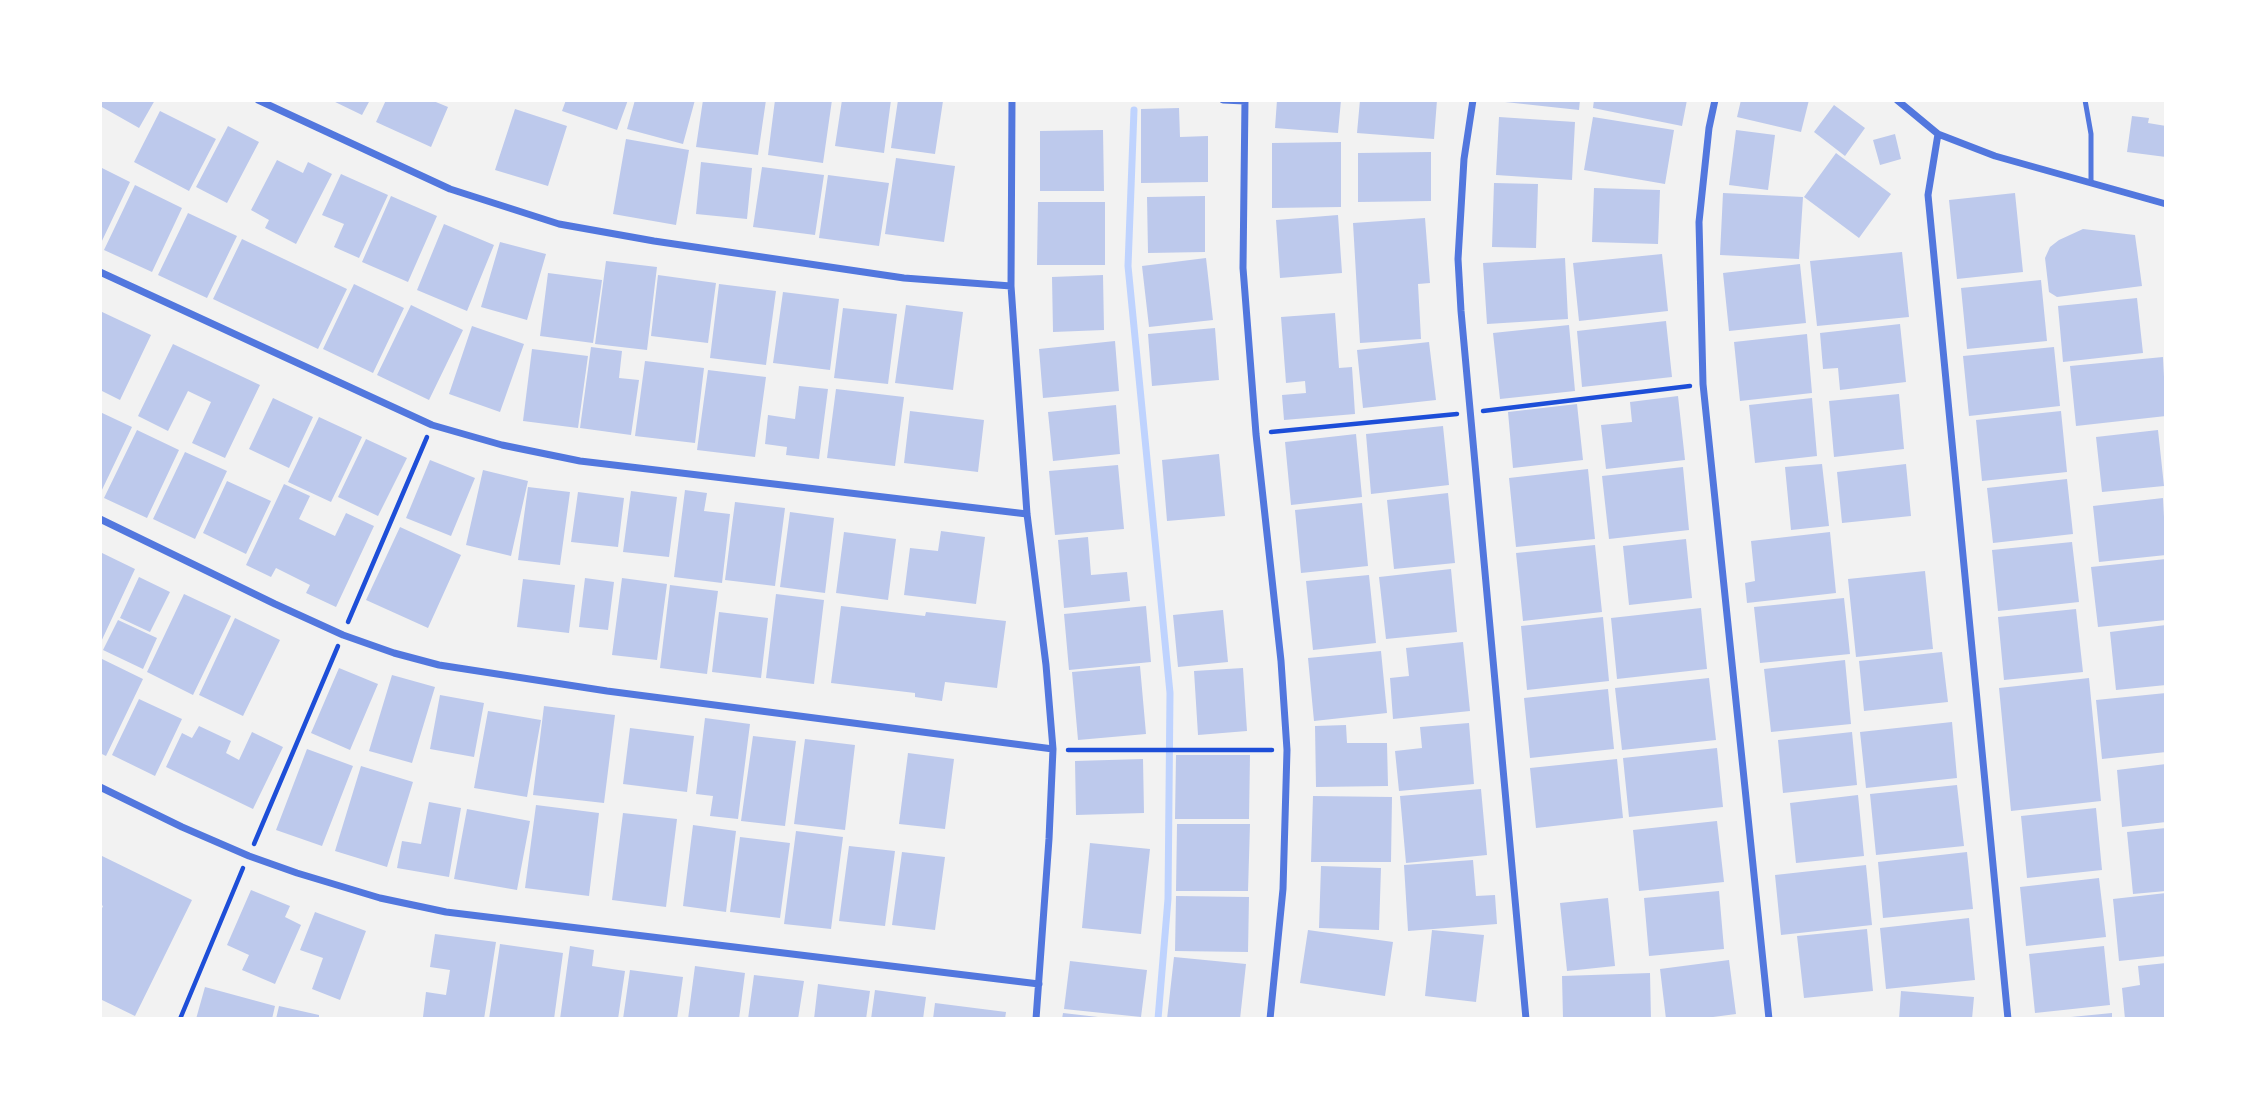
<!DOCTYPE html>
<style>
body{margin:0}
#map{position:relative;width:2266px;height:1119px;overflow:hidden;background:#f2f2f2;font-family:Montserrat,sans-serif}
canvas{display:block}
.frame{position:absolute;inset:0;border:102px solid #fff;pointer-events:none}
</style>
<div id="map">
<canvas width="2266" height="1119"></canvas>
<div class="frame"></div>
</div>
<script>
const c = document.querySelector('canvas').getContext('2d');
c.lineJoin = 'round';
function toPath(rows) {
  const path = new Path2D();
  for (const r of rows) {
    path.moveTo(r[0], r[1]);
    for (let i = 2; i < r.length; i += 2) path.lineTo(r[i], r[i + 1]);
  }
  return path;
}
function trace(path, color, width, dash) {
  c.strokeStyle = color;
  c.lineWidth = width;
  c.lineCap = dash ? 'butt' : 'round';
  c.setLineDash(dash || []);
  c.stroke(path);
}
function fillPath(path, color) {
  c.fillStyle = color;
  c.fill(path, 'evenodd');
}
const stream = toPath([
 [1134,110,1128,266,1170,693,1168,899,1158,1019]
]);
const building = toPath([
 [100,100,155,100,139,128,102,107,100,109],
 [331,100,370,100,362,115],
 [386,100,431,100,448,107,431,147,376,122],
 [566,100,628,100,617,130,562,111],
 [635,100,695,100,683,144,627,129],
 [703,100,766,100,758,155,696,147],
 [775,100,832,100,823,163,768,155],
 [842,100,891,100,884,153,835,146],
 [898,100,943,101,935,154,891,148],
 [1277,100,1341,100,1338,133,1275,128],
 [1360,100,1437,100,1434,139,1357,133],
 [1505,100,1580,100,1579,110,1505,102],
 [1594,100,1687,100,1682,126,1593,108],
 [1741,100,1809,100,1801,132,1737,117],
 [1834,105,1865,128,1845,156,1814,132],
 [1179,108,1180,137,1208,136,1208,182,1141,183,1141,109],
 [515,109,567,126,548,186,495,170],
 [160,111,216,139,189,191,134,162],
 [2132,116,2149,118,2148,123,2166,126,2166,157,2127,152],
 [1499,117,1575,122,1572,180,1496,175],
 [1593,117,1674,130,1665,184,1584,170],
 [228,126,259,142,227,203,196,187],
 [1103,130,1104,191,1040,191,1040,131],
 [1736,130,1775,135,1768,190,1729,185],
 [1895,134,1901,159,1880,165,1873,140],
 [626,139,689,150,676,225,613,214],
 [1341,142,1341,207,1272,208,1272,143],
 [1431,152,1431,201,1358,202,1358,153],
 [1836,153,1891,194,1859,238,1804,197],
 [896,158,955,166,944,242,885,234],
 [277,160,303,173,308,162,332,174,296,244,265,228,269,220,251,210],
 [701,162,752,168,747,219,696,214],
 [100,167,130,182,100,245],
 [762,167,824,175,815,235,753,227],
 [341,174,388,195,359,258,334,247,344,224,322,215],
 [828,175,889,183,879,246,819,238],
 [1494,183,1538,184,1536,248,1492,247],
 [135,185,182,208,152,272,104,250],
 [1594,188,1660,190,1658,244,1592,242],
 [1723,193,1803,197,1799,259,1720,255],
 [2015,193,2023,272,1957,279,1949,200],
 [391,196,437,216,408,282,362,262],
 [1205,196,1205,252,1148,253,1147,197],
 [1038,202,1105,202,1105,265,1037,265],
 [188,213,237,236,207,298,158,275],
 [1338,215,1342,273,1280,278,1276,220],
 [1425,218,1430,283,1418,284,1421,339,1360,343,1353,223],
 [444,224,494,245,467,311,417,290],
 [2083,229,2135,235,2142,286,2057,297,2049,292,2045,258,2050,247,2059,240],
 [242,239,347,289,318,349,213,299],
 [500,242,546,254,527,320,481,307],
 [1902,252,1909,317,1817,326,1810,261],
 [1662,254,1668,311,1579,321,1573,263],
 [1206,258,1213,320,1149,327,1142,266],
 [1565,258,1568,319,1487,324,1483,263],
 [606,261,657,267,647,350,595,344],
 [1800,264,1806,323,1729,331,1723,273],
 [548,273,602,280,593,343,540,336],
 [658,275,716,283,708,343,651,336],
 [1103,275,1104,330,1053,332,1052,277],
 [2041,280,2047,341,1967,349,1961,288],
 [354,284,404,308,373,373,323,349],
 [719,284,776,291,766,365,710,358],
 [783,292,839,299,830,370,773,363],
 [2137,298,2143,353,2063,362,2058,306],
 [411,305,463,330,429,400,377,375],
 [906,305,963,312,953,390,895,383],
 [843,308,897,314,888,384,834,378],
 [100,311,151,335,120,400,100,390],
 [1335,313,1339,368,1352,367,1355,414,1284,420,1282,395,1306,393,1305,381,1286,383,1281,317],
 [1666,321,1672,377,1582,387,1577,331],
 [1900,324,1906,382,1840,390,1838,368,1823,369,1820,333],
 [1569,325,1575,391,1500,399,1493,333],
 [472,326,524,344,500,412,449,394],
 [1215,328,1219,380,1152,386,1148,334],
 [1807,334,1812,393,1740,401,1734,342],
 [1115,341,1119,391,1043,398,1039,349],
 [1429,342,1436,400,1363,408,1357,350],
 [173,344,260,385,225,458,192,443,211,402,188,391,168,431,138,416],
 [591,347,622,351,619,378,639,380,631,435,580,428],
 [2054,347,2060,406,1969,416,1963,356],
 [532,349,588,356,578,428,523,421],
 [2163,357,2166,416,2076,426,2070,366],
 [645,361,704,368,695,443,635,436],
 [708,370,766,377,755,457,697,450],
 [799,386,828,389,819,459,786,455,787,447,765,444,768,415,795,419],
 [836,389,904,397,895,466,827,458],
 [1899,394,1904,449,1834,457,1829,401],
 [1678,396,1685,460,1606,469,1601,425,1632,422,1630,402],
 [273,398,313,417,289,468,249,449],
 [1812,398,1817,456,1755,463,1749,405],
 [1577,404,1583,460,1513,468,1508,412],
 [1116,405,1120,454,1053,461,1048,412],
 [910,411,984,420,978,472,904,463],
 [2061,411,2067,472,1982,481,1976,420],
 [100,412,132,427,100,494],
 [319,417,362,437,331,502,288,482],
 [1443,426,1449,485,1371,494,1366,434],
 [137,430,179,450,147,518,104,498],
 [2158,430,2164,486,2102,492,2096,437],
 [1356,434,1362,497,1291,505,1285,442],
 [366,439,407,458,378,516,338,497],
 [185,452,227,471,195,539,153,519],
 [1219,454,1225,516,1167,521,1162,460],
 [430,460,475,478,451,536,406,518],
 [1822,464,1829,526,1791,530,1785,467],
 [1906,464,1911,516,1842,523,1837,472],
 [1118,465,1124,529,1055,535,1049,471],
 [1683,467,1689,530,1609,539,1602,476],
 [1588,469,1595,539,1516,547,1509,478],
 [483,470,528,481,511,556,466,545],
 [2067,479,2073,534,1993,543,1987,488],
 [227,481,271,501,246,554,203,533],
 [284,484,310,496,299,519,335,536,346,513,374,526,336,607,306,593,310,585,276,568,271,577,246,565],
 [528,487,570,492,560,565,518,560],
 [685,490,707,493,704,511,730,514,722,583,674,577],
 [631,491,677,497,669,557,623,552],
 [578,492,624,498,618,547,571,542],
 [1448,493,1455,563,1394,569,1387,500],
 [2163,498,2166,555,2099,562,2093,506],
 [735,502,785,508,775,586,725,580],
 [1362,503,1368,566,1301,573,1295,510],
 [790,512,834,518,825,593,780,587],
 [400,527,461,555,428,628,366,600],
 [941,531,985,537,976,604,904,595,910,548,938,551],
 [844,532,896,539,888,600,836,593],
 [1830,532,1836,593,1747,603,1745,583,1755,581,1751,541],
 [1088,537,1091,575,1127,572,1130,601,1064,608,1058,540],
 [1686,539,1692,598,1629,605,1623,546],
 [2072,542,2079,602,1998,611,1992,550],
 [1595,545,1602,612,1523,621,1516,553],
 [100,552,135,569,100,644],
 [2166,559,2166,620,2098,627,2091,567],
 [1451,569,1457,632,1386,639,1379,577],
 [1925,571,1933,649,1856,657,1848,579],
 [1369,575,1376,643,1313,650,1306,581],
 [139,577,170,592,150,632,120,618],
 [585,578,614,582,608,630,579,627],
 [622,578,667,584,657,660,612,655],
 [523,579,575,585,569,633,517,627],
 [670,585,718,591,707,674,660,668],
 [184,594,231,616,193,695,147,672],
 [776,594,824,600,814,684,766,678],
 [1844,598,1850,654,1760,663,1754,607],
 [841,606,925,616,926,612,1006,621,997,688,945,682,942,701,915,697,915,693,831,683],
 [1146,606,1151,662,1069,670,1064,614],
 [1701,608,1707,669,1617,679,1611,618],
 [2076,609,2083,672,2004,680,1998,617],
 [1223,610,1228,662,1178,667,1173,615],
 [719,612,768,618,761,678,712,672],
 [1603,617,1609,681,1527,690,1521,626],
 [235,618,280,640,243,716,199,695],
 [118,620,157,638,143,669,103,650],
 [2166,625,2166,685,2116,690,2110,632],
 [1463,642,1470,711,1393,719,1390,678,1409,676,1406,648],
 [1381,651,1387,713,1314,721,1308,658],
 [1942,652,1948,702,1864,711,1859,661],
 [100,658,143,679,106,756,100,753],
 [1845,660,1851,724,1771,732,1764,669],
 [1140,666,1146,734,1078,740,1072,672],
 [339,668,378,684,350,750,311,733],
 [1243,668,1247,731,1198,735,1194,671],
 [392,675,435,687,412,763,369,751],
 [1709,678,1716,740,1622,750,1615,688],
 [2089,678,2101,801,2011,811,1999,688],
 [1608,689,1614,749,1530,758,1524,698],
 [2166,693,2166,752,2102,759,2096,700],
 [440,695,484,703,474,757,430,749],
 [139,699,182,719,155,776,112,755],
 [544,706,615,715,604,803,533,795],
 [488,711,541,720,527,797,474,788],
 [705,718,750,724,738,819,710,816,713,796,696,794],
 [1952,722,1957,778,1866,788,1860,732],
 [1469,723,1474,784,1399,791,1395,751,1422,748,1420,727],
 [1346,725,1347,743,1387,743,1388,786,1316,787,1315,726],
 [199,726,231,741,226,753,239,760,252,732,283,747,253,809,166,767,182,733,192,738],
 [630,728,694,736,687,792,623,784],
 [1852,732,1857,785,1783,793,1778,740],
 [753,736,796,741,785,826,741,821],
 [805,739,855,745,845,830,794,824],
 [1717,748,1723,807,1629,817,1623,758],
 [307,749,353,766,322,846,276,830],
 [908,753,954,759,945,829,899,824],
 [1176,755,1250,755,1249,819,1175,819],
 [1143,759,1144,813,1076,815,1075,761],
 [1617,759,1623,818,1536,828,1530,768],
 [2166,764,2166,822,2122,827,2117,770],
 [361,766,413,782,387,867,335,851],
 [1957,785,1964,846,1876,855,1870,794],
 [1481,789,1487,855,1406,863,1400,796],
 [1858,795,1864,856,1796,863,1790,803],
 [1313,796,1392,797,1391,862,1311,862],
 [429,802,461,808,449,877,397,868,402,841,421,844],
 [536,805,599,813,589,896,525,888],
 [2096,808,2102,870,2027,878,2021,816],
 [467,809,530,821,517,890,454,879],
 [623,813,677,819,666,907,612,900],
 [1717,821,1724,882,1639,891,1633,830],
 [1177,824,1250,824,1248,891,1176,891],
 [693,825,736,831,726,912,683,906],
 [2166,828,2166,891,2133,894,2127,832],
 [796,831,843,837,831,929,784,924],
 [740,837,790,843,780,918,730,912],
 [1090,843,1150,849,1141,934,1082,928],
 [849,846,895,851,885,926,839,921],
 [902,852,945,857,935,930,892,925],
 [1967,852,1973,909,1883,918,1878,862],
 [100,855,192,900,135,1016,100,999,100,913,103,906,100,904],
 [1473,860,1476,896,1495,895,1497,924,1408,931,1404,865],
 [1866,865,1872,925,1781,935,1775,875],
 [1321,866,1381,868,1379,930,1319,928],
 [2099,878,2106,937,2026,946,2020,887],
 [251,890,290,906,285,917,301,925,275,984,242,970,249,955,227,945],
 [1719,891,1724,949,1649,956,1644,898],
 [2166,893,2166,956,2119,961,2113,899],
 [1176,896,1249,897,1248,952,1175,951],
 [1608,898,1615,966,1567,971,1560,903],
 [315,912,366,931,340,1000,312,989,323,958,300,950],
 [1969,918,1975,980,1886,989,1880,928],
 [1867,929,1873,991,1804,998,1797,936],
 [1308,930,1393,942,1385,996,1300,983],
 [1432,930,1484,935,1476,1002,1425,996],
 [435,934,496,942,484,1019,439,1019,423,1017,426,992,446,995,450,970,430,967],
 [500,944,563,953,554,1019,489,1019],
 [570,946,594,950,592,966,625,971,618,1019,560,1019],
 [2104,946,2110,1005,2035,1013,2029,954],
 [1174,957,1246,964,1240,1019,1167,1019],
 [1729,960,1736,1014,1698,1019,1666,1019,1660,969],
 [1070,961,1147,970,1141,1017,1064,1009],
 [2166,963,2166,1019,2125,1019,2122,988,2140,985,2138,966],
 [695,966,745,973,739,1019,688,1019],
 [630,970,683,977,677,1019,623,1019],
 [1650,973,1651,1019,1563,1019,1562,976],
 [754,975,804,981,798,1019,748,1019],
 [818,984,870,991,866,1019,814,1019],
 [205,987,275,1006,272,1019,196,1019],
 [875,990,926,997,923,1019,871,1019],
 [1901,991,1974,997,1972,1019,1899,1019],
 [935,1003,1006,1012,1005,1019,933,1019],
 [279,1006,319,1015,319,1019,276,1019],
 [1063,1013,1098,1017,1098,1019,1062,1019],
 [2112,1013,2112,1019,2071,1019,2071,1017]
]);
const path = toPath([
 [1483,411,1690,386],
 [1271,432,1457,414],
 [348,622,427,437],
 [1068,750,1272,750],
 [254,844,338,646],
 [180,1019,243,868]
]);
const service = toPath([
 [2085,100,2091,134,2091,183]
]);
const minor = toPath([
 [258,100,450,189,559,224,654,241,904,278,1011,286],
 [1012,100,1011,286,1027,514,1046,665,1053,749,1049,839,1036,1019],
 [1223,100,1245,101],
 [1245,100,1243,268,1256,434,1281,661,1287,750,1283,889,1270,1019],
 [1473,100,1464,159,1458,259,1461,311,1526,1019],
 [1715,100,1709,128,1699,222,1703,384,1769,1019],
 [1897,100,1938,134,1995,156,2166,204],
 [1938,134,1928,195,2008,1019],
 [100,272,432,425,502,445,580,461,1027,514],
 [100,519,275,604,343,635,394,653,439,665,607,691,1053,749],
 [100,787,182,827,249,856,297,873,380,898,446,912,1039,984]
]);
trace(stream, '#bfd3fe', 7);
fillPath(building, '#bdc9ec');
trace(path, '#1d4ed8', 4.5);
trace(service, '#5277de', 5);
trace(minor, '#5277de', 7);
</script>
